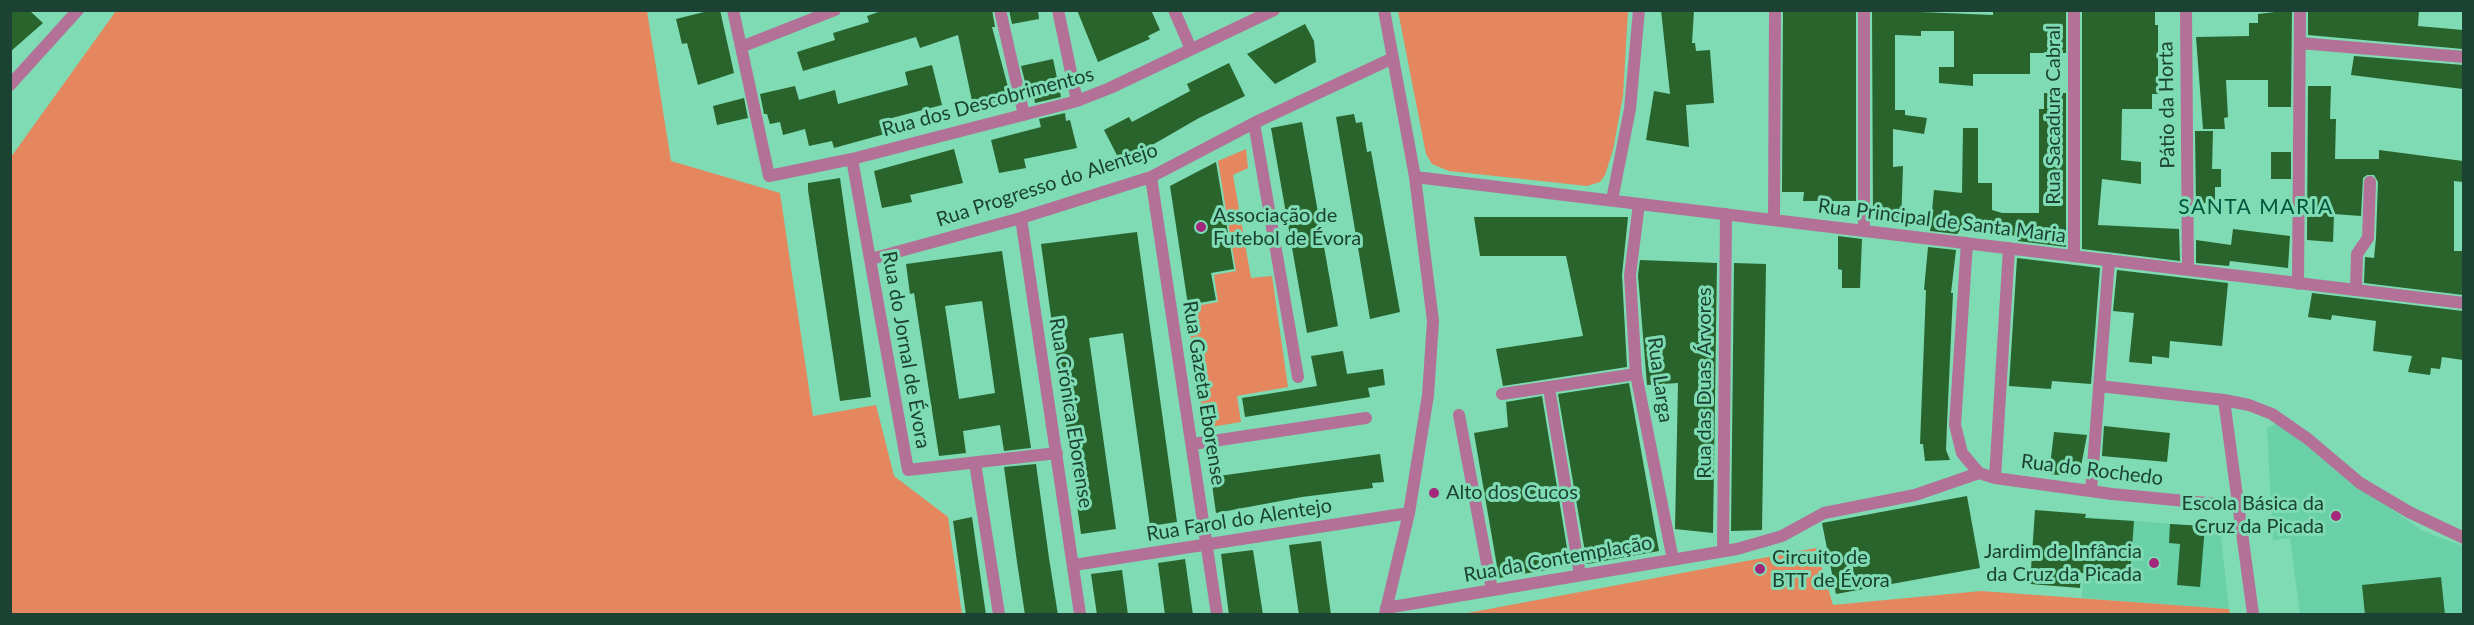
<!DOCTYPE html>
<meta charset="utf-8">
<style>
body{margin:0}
#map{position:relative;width:2474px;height:625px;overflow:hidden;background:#7edbb4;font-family:Lato,sans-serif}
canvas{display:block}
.frame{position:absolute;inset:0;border:12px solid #1b4233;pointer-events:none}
</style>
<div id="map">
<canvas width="2474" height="625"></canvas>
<div class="frame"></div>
</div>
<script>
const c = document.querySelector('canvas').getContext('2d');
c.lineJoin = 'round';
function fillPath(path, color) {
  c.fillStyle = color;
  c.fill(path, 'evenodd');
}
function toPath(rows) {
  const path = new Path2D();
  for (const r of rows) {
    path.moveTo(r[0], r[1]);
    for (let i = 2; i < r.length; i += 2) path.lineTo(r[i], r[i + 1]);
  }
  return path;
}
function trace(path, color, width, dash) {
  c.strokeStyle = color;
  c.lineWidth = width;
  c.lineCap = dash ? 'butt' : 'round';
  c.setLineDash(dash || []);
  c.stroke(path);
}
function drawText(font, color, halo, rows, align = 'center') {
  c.font = font + ' Lato,sans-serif';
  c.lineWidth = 6;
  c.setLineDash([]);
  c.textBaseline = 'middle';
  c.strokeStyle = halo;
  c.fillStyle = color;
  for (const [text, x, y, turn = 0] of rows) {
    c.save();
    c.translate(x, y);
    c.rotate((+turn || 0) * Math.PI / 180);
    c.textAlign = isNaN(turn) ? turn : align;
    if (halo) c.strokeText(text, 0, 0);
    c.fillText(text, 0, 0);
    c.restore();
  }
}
const built = toPath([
 [2277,423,2378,500,2423,531,2463,546,2463,614,2300,614,2290,538,2273,540,2267,428],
 [2086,517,2220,528,2229,609,2082,598]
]);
const green = toPath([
 [116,11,647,11,671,161,780,193,813,416,876,405,894,476,948,517,962,614,11,614,11,157],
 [1398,11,1628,11,1623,96,1613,150,1605,175,1600,182,1587,186,1449,171,1432,164,1426,154],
 [1246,149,1248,168,1233,175,1251,278,1272,276,1288,387,1237,396,1241,422,1205,428,1186,308,1218,302,1214,275,1236,271,1218,161],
 [1816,548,1833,605,1981,591,2229,609,2230,614,1462,614]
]);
const building = toPath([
 [10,10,29,10,43,23,10,52],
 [712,10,720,10,734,73,698,85,687,43,682,44,676,19],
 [884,10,992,10,995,27,992,27,1012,102,974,110,958,35,920,48,916,37,803,71,797,52,835,40,833,33,869,22,867,16],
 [1009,10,1038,10,1039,19,1012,24],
 [1077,10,1151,10,1160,30,1148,36,1150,39,1098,62],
 [1661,10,1694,10,1692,43,1695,43,1696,51,1710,50,1714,103,1686,105,1689,147,1646,140,1654,91,1670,94],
 [1783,10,1856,10,1856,201,1803,201,1804,192,1782,192],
 [1872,10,1993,15,1993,11,2066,10,2066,53,2030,53,2030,74,1973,74,1973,86,1939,83,1939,67,1954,67,1954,31,1921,31,1921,36,1895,35,1895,110,1905,110,1905,115,1927,118,1924,134,1893,129,1893,167,1903,166,1901,223,1873,220],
 [2082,10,2155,10,2155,25,2158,25,2158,94,2152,94,2152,109,2122,109,2121,160,2141,162,2141,184,2102,179,2098,225,2179,229,2180,261,2082,249],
 [2292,10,2291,107,2268,107,2268,80,2226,80,2228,117,2224,118,2225,129,2203,129,2196,37,2249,36,2249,23,2258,23,2258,14],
 [2308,10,2419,10,2418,26,2463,30,2463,49,2308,35],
 [1305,24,1314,41,1316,62,1275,84,1247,54],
 [2354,56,2463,65,2463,89,2351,75],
 [1053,59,1061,97,1035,103,1034,97,1029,98,1021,66],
 [1229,63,1245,96,1199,118,1121,163,1104,130,1129,117,1132,122,1190,91,1187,84],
 [932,65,942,105,888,119,892,132,834,148,832,141,809,146,805,129,783,135,780,122,770,124,767,114,764,114,760,94,795,86,799,100,835,90,838,104,908,85,905,72],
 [2308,86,2331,86,2330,119,2336,119,2335,159,2379,159,2379,150,2463,161,2463,182,2454,181,2454,251,2463,251,2463,295,2364,283,2365,257,2374,258,2376,238,2378,182,2374,175,2367,175,2363,178,2361,216,2334,214,2333,242,2307,240],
 [2044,93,2066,93,2066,247,2018,241,2019,236,1960,230,1957,234,1930,231,1934,190,1962,193,1963,128,1978,128,1978,183,1992,183,1992,210,2002,213,2039,213,2039,109,2044,109],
 [744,98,748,118,717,125,713,106],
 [1065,113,1066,121,1070,120,1077,148,1024,159,1026,168,999,173,991,140,1041,127,1039,119],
 [1354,114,1356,123,1362,122,1367,152,1371,151,1400,312,1370,319,1336,117],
 [1302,122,1338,326,1307,333,1271,128],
 [2195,131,2213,131,2212,169,2221,169,2221,187,2215,187,2215,203,2196,203],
 [954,149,963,183,910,195,912,202,882,208,874,171],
 [2271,152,2291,152,2291,179,2271,179],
 [1216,162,1234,269,1211,273,1216,300,1188,305,1170,186],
 [840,178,871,397,840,401,808,190,808,183],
 [1474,217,1628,217,1622,275,1627,367,1503,386,1496,349,1583,336,1566,256,1480,256],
 [2233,229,2290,236,2288,268,2230,261,2229,266,2196,263,2196,240,2231,245],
 [1137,232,1177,522,1150,526,1123,333,1089,338,1116,529,1081,534,1041,244],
 [1838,236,1862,239,1860,288,1842,288,1842,270,1838,269],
 [1928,247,1956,250,1951,293,1953,293,1947,424,1946,450,1950,460,1925,461,1923,444,1920,444,1926,290,1924,290],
 [1002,251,1031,448,1004,451,1000,425,963,431,966,453,939,456,914,293,910,294,906,264],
 [982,301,995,393,959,399,945,306],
 [2017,258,2100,268,2091,384,2052,381,2051,389,2009,386],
 [1640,260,1717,263,1713,533,1675,529,1678,383,1647,385,1638,275],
 [1734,263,1766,264,1762,530,1731,531],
 [2117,270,2228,283,2222,346,2170,341,2169,358,2152,356,2152,364,2129,362,2134,313,2113,311],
 [2312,293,2463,311,2463,360,2442,357,2440,369,2431,368,2430,375,2408,372,2412,356,2373,351,2376,321,2332,315,2331,320,2308,317],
 [1343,351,1347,374,1383,369,1385,385,1368,388,1370,397,1245,417,1242,398,1317,386,1311,356],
 [1629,383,1659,551,1587,564,1558,394],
 [1542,396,1570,566,1499,578,1474,433,1508,427,1506,402],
 [2104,426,2170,433,2167,462,2102,456],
 [2054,432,2087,435,2079,477,2049,474],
 [1380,454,1384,482,1372,483,1373,488,1302,497,1216,513,1211,477],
 [1036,464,1049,558,1058,615,1025,615,1017,562,1004,467],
 [1967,496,1980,568,1836,594,1822,523],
 [2035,510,2086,514,2085,518,2134,521,2130,576,2081,573,2080,588,2030,584],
 [972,517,986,615,966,615,953,521],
 [2170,524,2205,526,2200,587,2177,585,2180,544,2169,543],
 [1321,541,1331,615,1299,615,1289,545],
 [1253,550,1263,615,1229,615,1221,554],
 [1185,559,1193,615,1165,615,1158,563],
 [1122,570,1128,615,1097,615,1091,574],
 [2441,577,2445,615,2365,615,2362,585]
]);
const pedestrian = toPath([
 [2356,290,2357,254,2368,238,2370,182]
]);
const minor = toPath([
 [733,10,769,176,852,159,1077,101,1110,88,1274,10],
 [1000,10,1024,115],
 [1058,10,1077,101],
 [1174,10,1191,49],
 [2186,10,2188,270],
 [2300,43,2464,57],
 [741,47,835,10],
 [10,85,78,10],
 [1254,123,1298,377],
 [852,159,908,470,1057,453],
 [1151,177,1217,614],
 [1415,177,2464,303],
 [1612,200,1630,109,1639,10],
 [1639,204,1630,275,1636,374,1673,560],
 [1021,218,1080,614],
 [1774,220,1775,10],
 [1864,231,1864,10],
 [1967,243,1955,425,1962,453,1979,473],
 [2074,256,2074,10],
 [871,259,1021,218,1151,177,1254,123,1393,58],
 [2298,284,2300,10],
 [2099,386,2224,400,2249,405,2272,414,2308,439,2360,483,2409,512,2464,538],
 [1549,388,1580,575],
 [1502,394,1636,374],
 [2224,400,2253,614],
 [1459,415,1492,590],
 [1193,444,1366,418],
 [975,463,999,614],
 [1979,473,1995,478,2112,494,2238,506],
 [1995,478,2009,248],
 [2091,491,2109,260],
 [1723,551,1726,214],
 [1074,565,1409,513],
 [1386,608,1737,549,1782,536,1824,513,1915,495,1979,473]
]);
const tertiary = toPath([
 [1384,10,1415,177,1433,321,1428,395,1409,513,1385,614]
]);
const markers = [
 [1201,227,6,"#a3277a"],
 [1434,493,6,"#a3277a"],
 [2336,516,6,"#a3277a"],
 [2154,563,6,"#a3277a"],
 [1760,569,6,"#a3277a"]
];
const streetNames = [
 ["Rua dos Descobrimentos",988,102,-15],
 ["Pátio da Horta",2167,105,-91],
 ["Rua Sacadura Cabral",2054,115,-90],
 ["Rua Progresso do Alentejo",1047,185,-18],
 ["Rua Principal de Santa Maria",1942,221,7],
 ["Rua do Jornal de Évora",906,350,80],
 ["Rua Larga",1660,380,82],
 ["Rua das Duas Árvores",1705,383,-90],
 ["Rua Gazeta Eborense",1204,393,81],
 ["Rua Crónica Eborense",1071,413,81],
 ["Rua do Rochedo",2092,470,7],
 ["Rua Farol do Alentejo",1239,520,-9],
 ["Rua da Contemplação",1558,559,-10]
];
const poiNames = [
 ["Associação de",1213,216],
 ["Futebol de Évora",1213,239],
 ["Alto dos Cucos",1446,493],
 ["Escola Básica da",2324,504,"right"],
 ["Cruz da Picada",2324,527,"right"],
 ["Jardim de Infância",2142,552,"right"],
 ["da Cruz da Picada",2142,575,"right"],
 ["Circuito de",1772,558],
 ["BTT de Évora",1772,581]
];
const neighbourhoodNames = [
 ["SANTA MARIA",2256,207]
];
fillPath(built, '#69d0a7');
fillPath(green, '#e4875e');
fillPath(building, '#29642d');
trace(pedestrian, '#b37197', 12);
trace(minor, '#b37197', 12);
trace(tertiary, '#b37197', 12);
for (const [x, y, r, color] of markers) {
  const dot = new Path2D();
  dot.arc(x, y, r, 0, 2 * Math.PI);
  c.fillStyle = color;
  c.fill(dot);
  trace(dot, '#7edbb4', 2);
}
drawText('20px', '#1b4233', '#7edbb4', streetNames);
drawText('20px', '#1b4233', '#7edbb4', poiNames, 'left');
c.letterSpacing = '1.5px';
drawText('21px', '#00553b', '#7edbb4', neighbourhoodNames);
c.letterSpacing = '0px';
</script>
